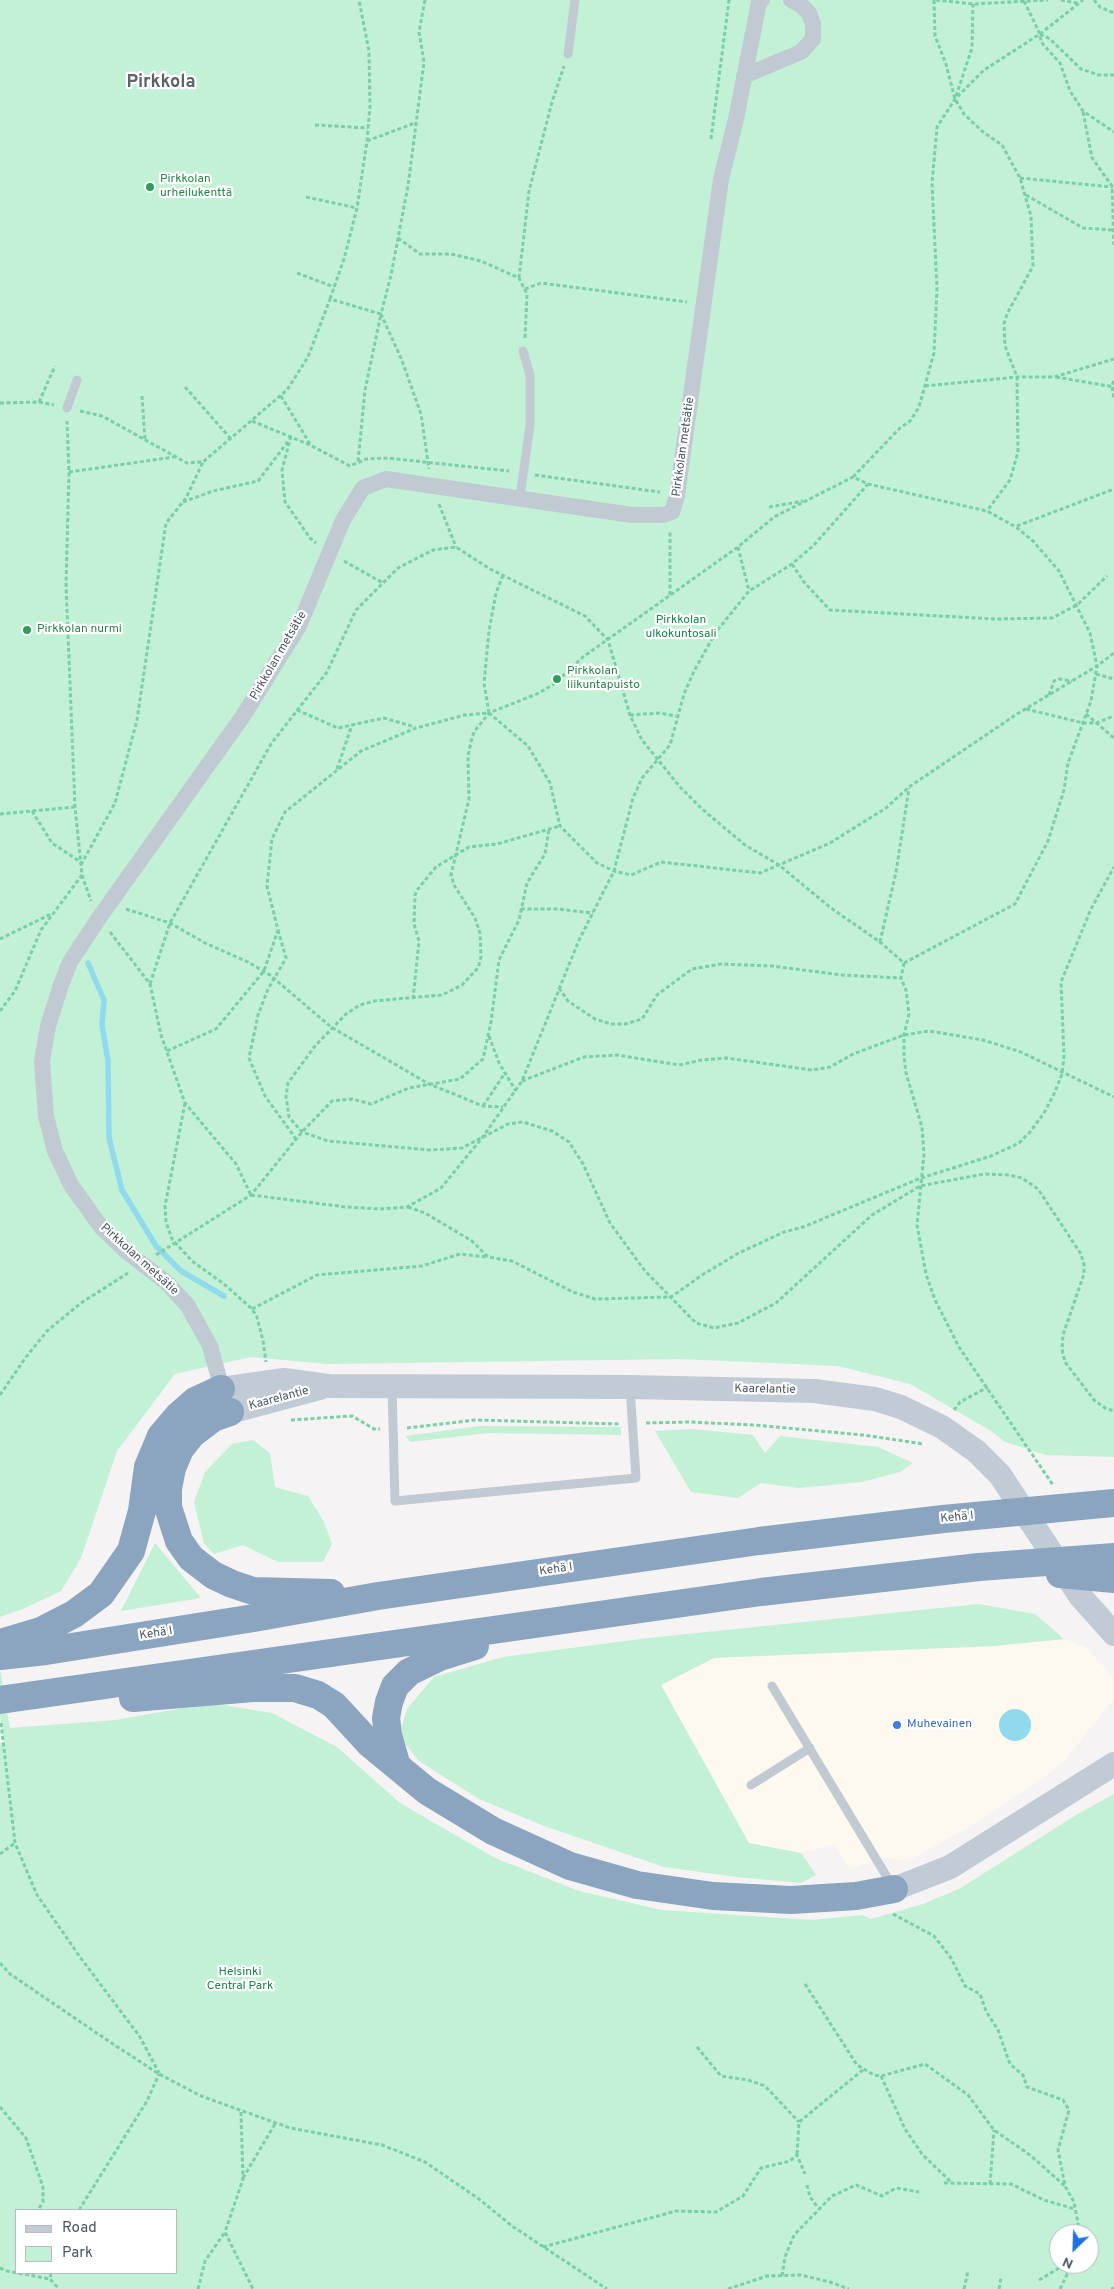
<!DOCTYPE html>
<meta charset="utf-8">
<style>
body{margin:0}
#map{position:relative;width:1114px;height:2289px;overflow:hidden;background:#f5f3f3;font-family:Overpass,sans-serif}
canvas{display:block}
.legend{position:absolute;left:15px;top:2209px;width:162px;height:65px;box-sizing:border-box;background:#fff;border:1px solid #b7bbc0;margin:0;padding:6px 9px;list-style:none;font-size:15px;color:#4a5661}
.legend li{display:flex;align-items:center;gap:10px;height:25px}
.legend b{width:25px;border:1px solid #b7bbc0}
.north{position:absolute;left:1049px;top:2224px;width:50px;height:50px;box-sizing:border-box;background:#fff;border:1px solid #b7bbc0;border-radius:50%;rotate:204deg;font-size:14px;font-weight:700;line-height:20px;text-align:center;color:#4a5661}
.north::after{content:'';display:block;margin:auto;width:18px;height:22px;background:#1a73e8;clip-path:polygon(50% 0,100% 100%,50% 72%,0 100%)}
</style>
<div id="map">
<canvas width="1114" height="2289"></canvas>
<ul class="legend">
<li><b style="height:6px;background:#c1cbd6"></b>Road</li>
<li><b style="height:14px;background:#c3f1d5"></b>Park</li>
</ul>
<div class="north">N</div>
</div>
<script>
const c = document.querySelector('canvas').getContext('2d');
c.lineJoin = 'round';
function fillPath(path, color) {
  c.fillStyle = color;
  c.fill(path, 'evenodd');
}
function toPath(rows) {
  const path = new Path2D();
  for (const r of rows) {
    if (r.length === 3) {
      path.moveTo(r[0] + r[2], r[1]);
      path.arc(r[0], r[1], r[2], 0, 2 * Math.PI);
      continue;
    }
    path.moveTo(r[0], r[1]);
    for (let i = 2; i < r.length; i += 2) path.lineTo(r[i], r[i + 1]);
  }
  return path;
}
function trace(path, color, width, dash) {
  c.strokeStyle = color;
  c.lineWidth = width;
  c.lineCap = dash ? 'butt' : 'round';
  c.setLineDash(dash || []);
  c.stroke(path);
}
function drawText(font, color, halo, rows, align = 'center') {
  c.font = font + ' Overpass,sans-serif';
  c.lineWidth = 4.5;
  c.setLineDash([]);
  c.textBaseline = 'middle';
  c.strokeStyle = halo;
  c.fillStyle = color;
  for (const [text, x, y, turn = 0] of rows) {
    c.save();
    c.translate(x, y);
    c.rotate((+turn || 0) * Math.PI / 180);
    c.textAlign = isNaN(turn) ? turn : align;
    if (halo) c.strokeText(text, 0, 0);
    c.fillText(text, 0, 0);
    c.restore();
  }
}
const commercial = toPath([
 [1064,1639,1086,1647,1113,1677,1114,1699,1063,1762,1045,1777,964,1830,908,1861,885,1858,849,1869,835,1844,801,1853,749,1843,660,1685,714,1658,994,1646]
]);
const green = toPath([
 [0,0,1114,0,1114,1457,1046,1455,1005,1442,991,1431,910,1384,838,1366,680,1359,327,1364,251,1357,175,1374,117,1451,81,1558,61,1591,25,1608,0,1617],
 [480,1426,621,1427,621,1435,488,1433,411,1442,405,1436],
 [692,1429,753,1435,765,1453,780,1436,878,1447,913,1463,900,1472,862,1482,798,1488,761,1483,738,1498,691,1492,655,1431],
 [253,1440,270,1453,275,1487,308,1496,324,1522,332,1544,323,1562,278,1562,243,1545,214,1554,204,1543,194,1502,205,1472,232,1444],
 [155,1543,201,1598,121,1611],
 [979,1604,1035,1614,1064,1639,994,1646,714,1658,661,1685,749,1843,801,1853,816,1875,801,1883,737,1877,664,1867,544,1826,479,1799,419,1761,399,1736,407,1709,434,1677,503,1657,648,1638],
 [0,1669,10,1728,116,1720,211,1703,272,1713,337,1747,400,1803,495,1858,579,1891,662,1910,811,1920,863,1915,871,1919,923,1904,959,1889,1076,1815,1114,1794,1114,2289,0,2289,0,1743,4,1742,0,1715],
 [16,2210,176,2210,176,2273,16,2273],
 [1059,2234,1089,2234,1089,2264,1059,2264]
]);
const water = toPath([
 [1015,1725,16]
]);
const stream = toPath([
 [88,963,104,1000,102,1025,108,1061,109,1138,122,1190,156,1246,181,1271,224,1296]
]);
const path = toPath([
 [425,0,419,32,424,62,408,186,391,275,381,314,401,358,421,414,429,469],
 [934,0,935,36,946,64,955,99,964,114,983,132,1002,145,1020,178,1031,216,1033,266,1007,314,1004,324,1005,346,1017,377,1018,452,1010,480,987,511],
 [936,0,973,4,1048,0],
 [1061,0,1077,3],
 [1094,0,1100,7,1114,13],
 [1024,1,1040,34,1041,42,1060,63,1070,91,1083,111,1114,132],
 [1040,34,1050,39,1081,69,1099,75,1114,75],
 [956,96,972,48,973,4],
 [1083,112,1092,158,1112,186,1114,245],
 [315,125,368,128],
 [711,139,729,0],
 [367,141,415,123],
 [1020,178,1113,187],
 [1026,195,1083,228,1113,230],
 [306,197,357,208],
 [398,238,420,254,451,254,481,261,519,278,527,294,525,338],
 [297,273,334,287],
 [519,278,529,191,552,102,564,66],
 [525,289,541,283,687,302],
 [330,299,344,259,357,208,367,141,370,107,369,51,359,0],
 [1056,377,1114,387],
 [1114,381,1112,385,1114,400],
 [925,386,1017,377,1054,377,1114,359],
 [185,387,231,439],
 [142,396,145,439],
 [281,396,310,444],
 [39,402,55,366],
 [0,403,39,402,54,405],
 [80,411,102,416,187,463,203,462,287,390,308,357,330,299,381,314,365,390,358,462],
 [252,421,310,445,350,466,366,459,387,458,509,471],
 [291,436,282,470,285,502,310,538,316,543],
 [69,472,174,457],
 [535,475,660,492],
 [853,477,900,428,910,421,919,407,934,353,937,288,932,183,937,127,955,99,984,70,1040,34,1083,0],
 [183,502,213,491,258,481,290,439],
 [439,504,456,547],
 [769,507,803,501],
 [1017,526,1114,489],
 [738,547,749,591],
 [344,561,383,583],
 [792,564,804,582,830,610,995,619,1052,618,1077,605,1107,576],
 [670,595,670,531],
 [1096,674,1114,679],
 [1049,695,1054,681,1059,679,1072,681],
 [1026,709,1083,723,1096,723,1114,716],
 [297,710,338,728,384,718,415,727],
 [489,713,484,683,489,631,496,593,503,575],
 [1086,714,1114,738],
 [630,715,659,713,676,716],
 [337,769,352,725],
 [32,811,52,843,82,863,115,803,137,720,166,523,186,498,203,462],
 [0,814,75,807],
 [82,875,91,901],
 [126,909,170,923,205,943,248,962,270,975,331,1027,429,1084,483,1106,503,1107],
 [521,909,557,909,593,913],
 [278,930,286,958,268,989,258,1015,249,1058,265,1096,296,1139],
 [110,932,150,984,161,1035,185,1103,236,1164,251,1195],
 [0,939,51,914],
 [880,942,896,872,909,788],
 [904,963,1015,904,1048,841,1064,790,1068,763,1091,701,1097,666,1090,633,1059,571,1033,541,1016,527,987,511,868,484,853,477,774,517,738,547,583,657,554,684,539,693,489,713,474,732,471,742,468,756,469,799,451,875,454,885,475,918,480,933,481,957,478,968,462,985,442,995,374,1001,360,1005,346,1014,315,1046,288,1083,286,1096,289,1117,302,1132,328,1141,430,1150,462,1148,508,1124,523,1122,552,1131,569,1142,583,1164,610,1223,645,1271,696,1323,714,1328,738,1323,776,1303,872,1215,920,1186,984,1174,1009,1175,1022,1178,1038,1189,1081,1254,1084,1264,1084,1274,1063,1335,1062,1349,1065,1362,1094,1400,1105,1408,1114,1411],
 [150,984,170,923,271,744,327,672,356,610,398,568,433,550,456,547,490,569,585,616,608,640,630,715,642,740,680,787,702,809,745,845,779,865,831,908,880,942,904,963,901,978,906,990,909,1014,904,1035,904,1056,906,1073,922,1127,924,1154,917,1225,926,1274,935,1300,959,1347,1053,1485],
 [559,988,568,1001,595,1019,611,1024,625,1024,642,1019,657,995,692,969,721,964,772,966,842,975,901,978],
 [413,999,419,941,414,924,415,895,417,890,436,867,469,847,497,844,560,826],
 [0,1011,15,991,41,930,82,875,75,807,66,585,69,472,67,421],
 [489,1036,499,1063,516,1091],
 [167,1051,216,1029,264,971,278,930,267,886,272,839,285,812,361,751,416,728,465,715,489,713,528,746,550,783,560,826,597,863,614,871,631,875,661,862,760,873,830,843,886,808,909,787,1017,714,1097,666,1114,653],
 [522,1081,584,1057,617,1055,679,1065,702,1060,726,1058,812,1070,830,1067,853,1054,904,1035,929,1031,983,1040,1021,1052,1114,1097],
 [185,1103,165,1206,166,1222,172,1239,192,1261,224,1284,252,1309,257,1317,263,1341,266,1362],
 [483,1106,505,1073],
 [251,1195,346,1207,380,1209,407,1207,441,1188,482,1138,522,1081,579,940,614,871,633,798,642,778,670,745,684,694,694,671,716,632,749,591,792,564,814,545,868,484],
 [408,1207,425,1213,472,1241,488,1257,512,1261,573,1292,595,1299,671,1297,702,1275,737,1254,784,1232,803,1227,921,1178,991,1156,1019,1143,1030,1132,1044,1113,1054,1094,1062,1074,1064,1056,1061,982,1091,909,1114,867],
 [156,1255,251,1195,302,1132,332,1101,352,1099,371,1104,409,1088,460,1079,483,1059,491,1022,499,960,519,920,527,883,545,854,549,829],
 [252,1309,317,1275,422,1266,460,1254,487,1257],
 [0,1395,26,1357,47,1331,81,1303,128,1273],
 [954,1410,960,1402,988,1387],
 [291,1420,352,1416,374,1429,380,1429],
 [646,1423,689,1422,754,1425,863,1435,924,1444],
 [407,1428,475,1420,620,1424],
 [1,1723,15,1843,37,1895,80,1957,140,2037,159,2073],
 [0,1854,15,1843],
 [893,1914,934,1936,951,1958,965,1986,980,1994,986,2011,998,2030,1010,2064,1023,2075,1027,2087,1063,2100,1069,2110,1058,2150,1065,2186,1074,2202,1080,2234],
 [0,1963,10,1974,110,2042,159,2074,201,2096,290,2128,382,2145,425,2162,479,2199,512,2226,607,2289],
 [805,1984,857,2065,874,2075,881,2076,925,2064,968,2095,994,2130,1030,2155,1065,2186],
 [697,2047,721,2076,748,2080,765,2086,799,2122],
 [881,2076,905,2129,922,2154,952,2183],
 [0,2107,26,2138,43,2187,43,2202,38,2210],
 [241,2112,243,2179,225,2232,253,2289],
 [797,2154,799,2122,864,2069],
 [243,2178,275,2124],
 [944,2183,1011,2184,1044,2200,1075,2209],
 [990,2184,994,2130],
 [807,2185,810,2197,819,2209],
 [79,2210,147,2101,159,2074],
 [543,2247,676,2211,716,2212,743,2196,761,2168,790,2161,797,2155,805,2174],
 [0,2268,7,2271,50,2279],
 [51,2273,50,2279,59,2289],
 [782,2276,785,2257,794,2235,832,2196,856,2185,882,2196,896,2188,919,2192],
 [1039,2280,1066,2264],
 [198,2289,205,2261,225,2232],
 [728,2289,767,2276,801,2275,830,2282,849,2289],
 [964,2289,968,2271],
 [999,2289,1001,2277],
 [1060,2289,1072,2264],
 [1111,2289,1114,2288]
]);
const lane = toPath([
 [568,54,575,0],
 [67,408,77,380],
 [520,497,530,425,530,375,523,351],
 [392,1387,395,1501,636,1478,630,1387],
 [772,1686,893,1887],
 [751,1785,810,1748]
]);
const street = toPath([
 [744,76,801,52,813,39,813,24,809,13,801,5,791,0],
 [224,1396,210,1346,188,1306,167,1283,127,1252,101,1227,71,1185,55,1151,46,1116,42,1061,48,1026,61,985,70,962,99,918,243,716,299,626,343,520,363,488,386,479,632,515,663,515,672,512,677,496,721,179,736,119,759,2,762,0]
]);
const secondary = toPath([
 [221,1389,284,1380,328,1386,630,1387,814,1391,875,1399,901,1407,942,1427,976,1451,1000,1475,1080,1596,1114,1634],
 [230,1412,320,1388],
 [894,1889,950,1867,1114,1764]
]);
const highway = toPath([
 [230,1412,213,1418,192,1434,180,1449,172,1468,168,1489,168,1507,179,1541,191,1558,213,1575,232,1584,253,1591,331,1593],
 [1060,1574,1114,1579],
 [0,1643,41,1631,74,1614,101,1594,131,1551,142,1511,148,1467,161,1436,178,1416,195,1401,221,1389],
 [0,1656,46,1651,254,1618,378,1596,759,1541,943,1519,1114,1503],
 [133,1698,253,1688,295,1688,318,1695,334,1705,370,1744,427,1791,493,1831,570,1866,637,1885,713,1896,791,1900,856,1896,894,1889],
 [0,1700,761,1592,979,1567,1114,1557],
 [396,1763,388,1735,386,1718,389,1702,395,1686,409,1672,440,1657,475,1646]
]);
const markers = [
 [150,187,5,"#2e9e5b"],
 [27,630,5,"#2e9e5b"],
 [557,679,5,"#2e9e5b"],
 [897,1725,5,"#3f7fe0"]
];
const leisureNames = [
 ["Pirkkolan",160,180],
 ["urheilukenttä",160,194],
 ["Pirkkolan nurmi",37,630],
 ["Pirkkolan",567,672],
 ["liikuntapuisto",567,686]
];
const streetNames = [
 ["Pirkkolan metsätie",684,447,-82],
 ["Pirkkolan metsätie",279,656,-60],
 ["Pirkkolan metsätie",139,1260,42],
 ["Kaarelantie",765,1390,1],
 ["Kaarelantie",279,1399,-15],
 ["Kehä I",957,1518,-6],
 ["Kehä I",556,1570,-8],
 ["Kehä I",156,1634,-9]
];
const parkNames = [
 ["Pirkkolan",681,621],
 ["ulkokuntosali",681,635],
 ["Helsinki",240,1973],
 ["Central Park",240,1987]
];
const shopNames = [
 ["Muhevainen",907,1725]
];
const districtNames = [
 ["Pirkkola",161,83]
];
fillPath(commercial, '#fdf9ef');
fillPath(green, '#c3f1d5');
fillPath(water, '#90daee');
trace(stream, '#90daee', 5.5);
trace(path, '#7ad0a6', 3, [4, 2.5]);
trace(lane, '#c1cad2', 9);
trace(street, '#c1cad2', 16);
trace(secondary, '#c1cbd6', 24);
trace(highway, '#8ba5c1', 28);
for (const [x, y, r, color] of markers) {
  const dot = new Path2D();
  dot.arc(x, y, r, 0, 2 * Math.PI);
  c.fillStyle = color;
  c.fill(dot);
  trace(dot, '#fff', 2);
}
drawText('12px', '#27864d', '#fff', leisureNames, 'left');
drawText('12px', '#4a5661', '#fff', streetNames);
drawText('12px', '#17864f', '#fff', parkNames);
drawText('12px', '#366cbe', '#fff', shopNames, 'left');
drawText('bold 18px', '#5f6368', '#fff', districtNames);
</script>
